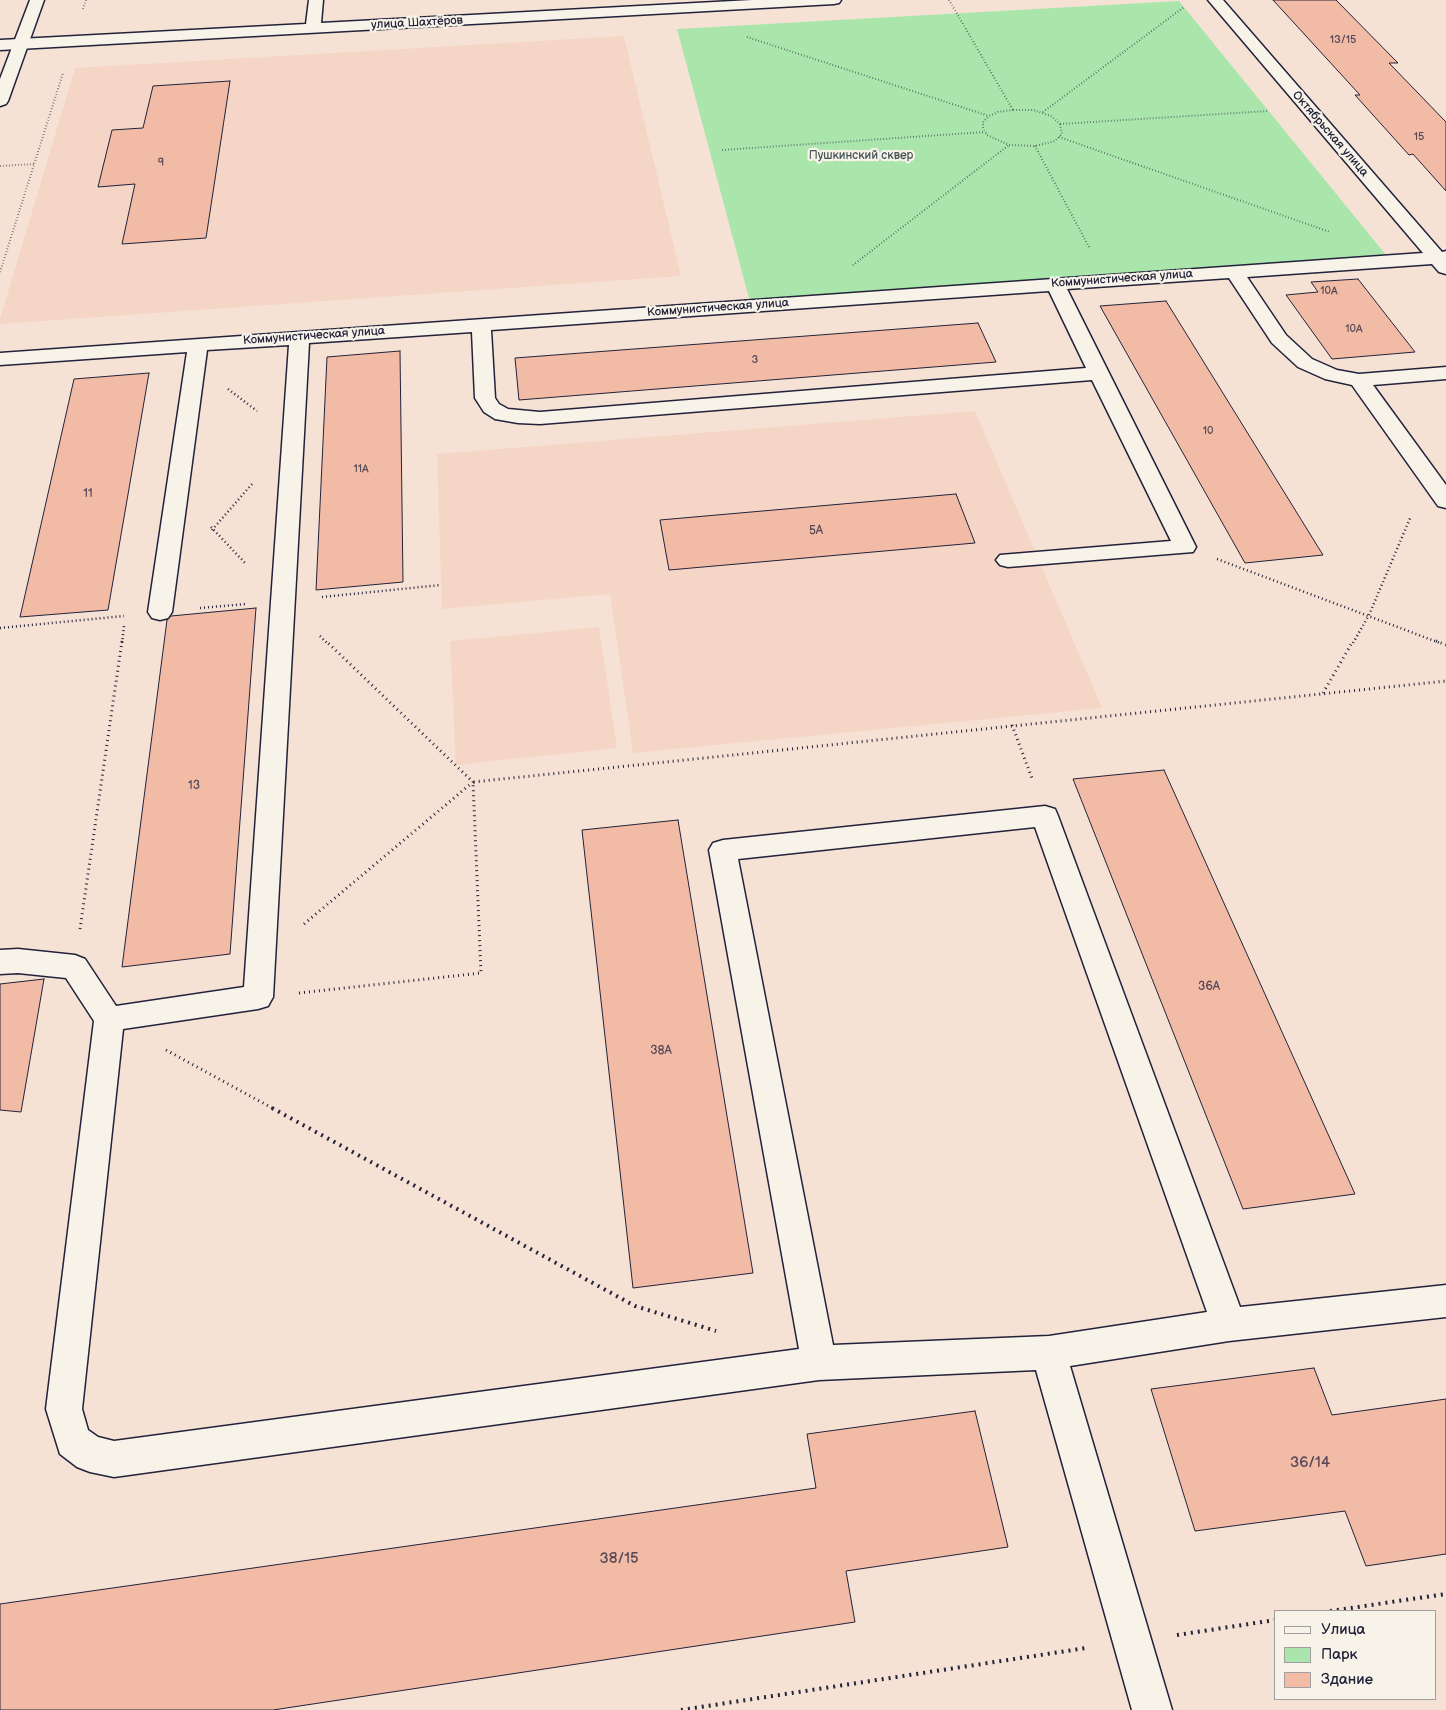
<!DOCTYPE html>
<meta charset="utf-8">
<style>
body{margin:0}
#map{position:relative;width:1446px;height:1710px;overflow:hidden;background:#f6e2d4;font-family:"Balsamiq Sans",sans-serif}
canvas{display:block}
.legend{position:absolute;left:1274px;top:1610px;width:162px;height:90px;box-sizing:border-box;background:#f7f3e8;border:1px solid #a29fa3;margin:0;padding:6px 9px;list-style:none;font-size:15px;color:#22223b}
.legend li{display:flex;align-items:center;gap:10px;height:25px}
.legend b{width:25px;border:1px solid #a29fa3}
</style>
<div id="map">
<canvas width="1446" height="1710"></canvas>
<ul class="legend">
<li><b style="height:6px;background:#f7f3e8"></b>Улица</li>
<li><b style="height:14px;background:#aae6ac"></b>Парк</li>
<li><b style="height:14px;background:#f2bba6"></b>Здание</li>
</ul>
</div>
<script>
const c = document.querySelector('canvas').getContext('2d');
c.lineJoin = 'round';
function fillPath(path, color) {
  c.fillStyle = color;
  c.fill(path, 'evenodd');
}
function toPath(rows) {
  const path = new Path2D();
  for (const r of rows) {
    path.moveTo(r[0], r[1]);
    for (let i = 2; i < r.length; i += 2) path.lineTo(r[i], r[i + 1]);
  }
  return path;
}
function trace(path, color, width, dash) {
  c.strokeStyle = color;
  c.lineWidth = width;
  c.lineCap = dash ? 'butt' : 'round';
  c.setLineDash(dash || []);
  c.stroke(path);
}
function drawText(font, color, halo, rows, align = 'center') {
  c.font = font + ' "Balsamiq Sans",sans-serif';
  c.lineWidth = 4.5;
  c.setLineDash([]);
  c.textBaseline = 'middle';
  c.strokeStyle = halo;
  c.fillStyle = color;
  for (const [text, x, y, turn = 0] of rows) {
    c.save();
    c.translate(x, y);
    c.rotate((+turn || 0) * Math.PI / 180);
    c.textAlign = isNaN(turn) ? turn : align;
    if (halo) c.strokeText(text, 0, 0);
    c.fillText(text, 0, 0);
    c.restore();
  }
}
const built = toPath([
 [624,36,681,276,0,324,0,319,75,68],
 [975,411,1102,708,633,753,610,594,442,609,437,454],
 [599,627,617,748,456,765,450,641]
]);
const green = toPath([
 [1179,1,1386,255,750,302,677,29]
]);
const building = toPath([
 [1273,0,1336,0,1398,63,1389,63,1446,122,1446,191,1413,154,1409,155,1355,95,1360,95,1273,0],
 [230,81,206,238,122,244,135,184,98,187,112,130,143,128,153,86,230,81],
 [1358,279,1415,352,1332,359,1286,295,1318,292,1311,282,1358,279],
 [1166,301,1323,555,1245,563,1100,306,1166,301],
 [978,323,996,362,519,400,515,358,978,323],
 [400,351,403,582,316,590,327,357,400,351],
 [149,373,108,610,20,617,74,379,149,373],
 [956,494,975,543,669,570,660,520,956,494],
 [256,608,230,954,122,967,167,620,171,616,256,608],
 [1164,770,1355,1194,1243,1209,1073,779,1164,770],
 [678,820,753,1273,633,1288,582,830,678,820],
 [44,979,21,1112,0,1110,0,984,44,979],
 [1314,1368,1332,1415,1446,1399,1446,1554,1366,1566,1345,1511,1195,1531,1151,1389,1314,1368],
 [975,1411,1008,1547,846,1571,855,1622,273,1710,0,1710,0,1604,816,1488,807,1434,975,1411]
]);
const pathFar3 = toPath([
 [949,0,1013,110],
 [83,9,86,0],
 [747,37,989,116],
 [1013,110,1033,110,1051,116,1060,124,1062,134,1055,141,1035,146,1009,145,987,135,983,128,983,122,989,116,998,112,1013,110],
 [1043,112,1184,7],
 [1060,124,1268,111],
 [1059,137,1330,232],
 [1035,146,1090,249],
 [722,150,985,132],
 [0,166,34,164],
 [853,265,1009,145],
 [0,272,63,73]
]);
const pathFar2 = toPath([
 [228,389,257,411],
 [211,527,246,564],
 [212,530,252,484],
 [1217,559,1440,643],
 [322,597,441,585],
 [200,608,246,604],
 [0,628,124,616],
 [320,636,327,643],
 [122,643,124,626],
 [1353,643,1369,615,1411,516]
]);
const pathFar1 = toPath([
 [1436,641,1446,645],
 [1323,693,1353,641],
 [1012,725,1033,781],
 [304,924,473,782,326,641],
 [80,929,122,641],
 [299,993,481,973,473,782,1446,681],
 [166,1050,274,1109]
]);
const path = toPath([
 [272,1108,635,1306,716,1331],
 [1330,1611,1446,1594],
 [1177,1635,1275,1620],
 [681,1710,1086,1648]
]);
const minor = toPath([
 [309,0,323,0,321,23,752,0,841,0,839,3,834,4,0,50,0,40,306,24,309,0],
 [1208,0,1223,0,1442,252,1446,251,1446,274,1439,272,1432,264,1247,277,1286,335,1312,359,1337,370,1359,374,1446,367,1446,379,1373,385,1446,485,1446,508,1438,506,1352,385,1325,379,1298,367,1272,343,1229,278,1067,289,1196,547,1193,552,1008,567,1000,565,996,560,1000,555,1171,541,1092,380,540,424,518,423,495,419,484,412,475,398,472,332,309,343,273,997,268,1006,258,1009,123,1029,82,1409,88,1430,98,1437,114,1441,799,1349,709,850,713,843,723,840,1045,806,1055,809,1058,816,1240,1307,1446,1285,1446,1317,1229,1341,1070,1366,1172,1710,1132,1710,1036,1370,819,1380,114,1477,90,1472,77,1467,60,1454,46,1409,94,1021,66,978,18,973,0,974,0,950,18,949,75,955,85,959,116,1006,244,987,289,345,207,350,172,612,168,618,160,620,152,618,148,612,187,352,0,365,0,353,1423,253,1208,0],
 [1049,291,1086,368,540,412,508,409,499,404,495,398,491,330,1049,291],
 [1035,827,1207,1312,1049,1336,833,1345,738,859,1035,827]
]);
const major = toPath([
 [30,0,44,0,8,101,6,104,0,106,0,79,30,0]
]);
const farNumbernames = [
 ["13/15",1343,40],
 ["15",1419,137],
 ["9",161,163],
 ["10А",1329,291],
 ["10А",1354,329],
 ["3",755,360],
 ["10",1208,431],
 ["11А",361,469]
];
const farStreetnames = [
 ["улица Шахтёров",417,23,-3],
 ["Октябрьская улица",1330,134,49],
 ["Коммунистическая улица",1122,279,-4],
 ["Коммунистическая улица",718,308,-4],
 ["Коммунистическая улица",314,336,-4]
];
const farParknames = [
 ["Пушкинский сквер",861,156]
];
const numberNames = [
 ["11",88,494],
 ["5А",816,531],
 ["13",194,786],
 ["36А",1209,987],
 ["38А",661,1051]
];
const nearNumbernames = [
 ["36/14",1310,1463],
 ["38/15",619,1559]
];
fillPath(built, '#f5d6c6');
fillPath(green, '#aae6ac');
fillPath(building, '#f2bba6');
trace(building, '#22223b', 1);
trace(minor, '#22223b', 3);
trace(major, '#22223b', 3);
trace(pathFar3, '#22223b', 2, [0.5, 2.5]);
trace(pathFar2, '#22223b', 2.5, [1, 3]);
trace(pathFar1, '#22223b', 3, [1, 4]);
trace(path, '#22223b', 4, [2, 5]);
fillPath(minor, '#f7f3e8');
fillPath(major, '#f7f3e8');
drawText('11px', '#564856', null, farNumbernames);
drawText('12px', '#22223b', '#f7f3e8', farStreetnames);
drawText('12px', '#445357', '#f7f3e8', farParknames);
drawText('12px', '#564856', null, numberNames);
drawText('15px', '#564856', null, nearNumbernames);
</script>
